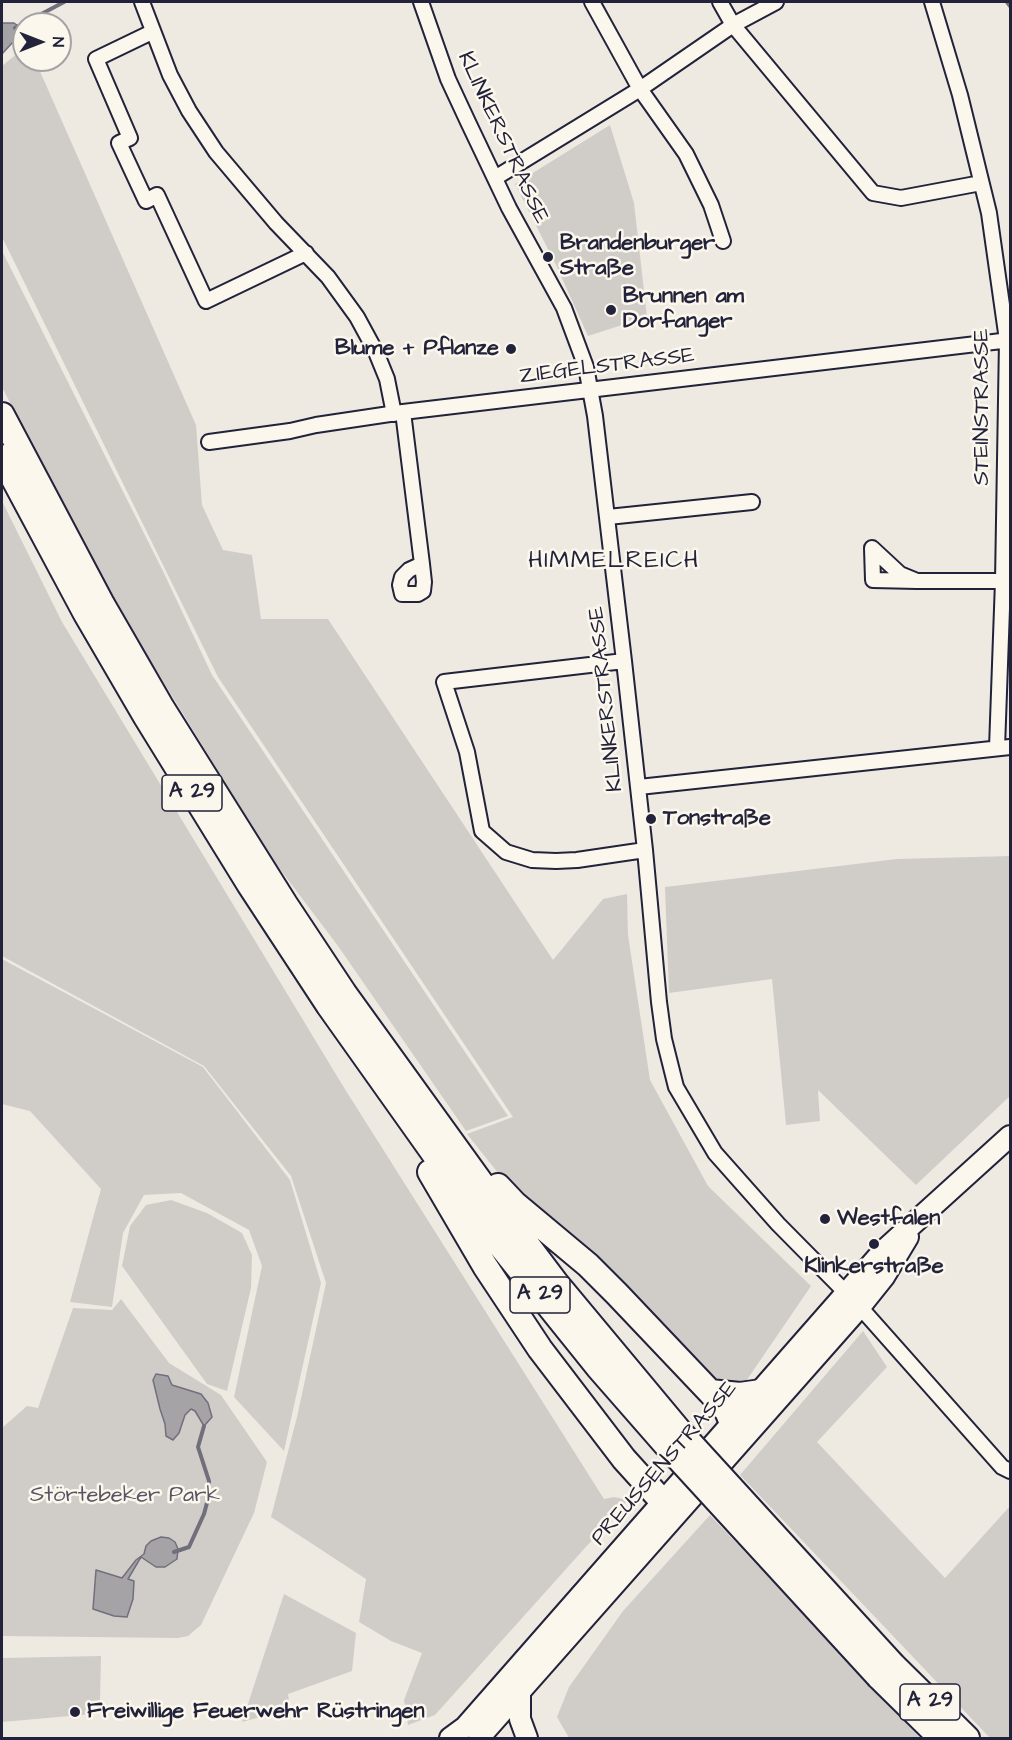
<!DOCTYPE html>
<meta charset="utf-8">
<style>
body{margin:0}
#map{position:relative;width:1012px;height:1740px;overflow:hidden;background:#eeeae2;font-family:"Architects Daughter",sans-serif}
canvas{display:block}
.frame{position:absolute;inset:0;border:3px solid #22223b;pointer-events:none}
.north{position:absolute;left:12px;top:12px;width:60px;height:60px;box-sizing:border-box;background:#fbf7ec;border:2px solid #a4a2a5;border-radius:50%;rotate:90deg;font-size:16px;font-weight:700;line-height:24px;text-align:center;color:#22223b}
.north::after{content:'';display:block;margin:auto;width:21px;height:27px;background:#22223b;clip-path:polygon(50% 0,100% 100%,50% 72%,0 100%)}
</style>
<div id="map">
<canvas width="1012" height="1740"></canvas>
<div class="frame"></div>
<div class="north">N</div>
</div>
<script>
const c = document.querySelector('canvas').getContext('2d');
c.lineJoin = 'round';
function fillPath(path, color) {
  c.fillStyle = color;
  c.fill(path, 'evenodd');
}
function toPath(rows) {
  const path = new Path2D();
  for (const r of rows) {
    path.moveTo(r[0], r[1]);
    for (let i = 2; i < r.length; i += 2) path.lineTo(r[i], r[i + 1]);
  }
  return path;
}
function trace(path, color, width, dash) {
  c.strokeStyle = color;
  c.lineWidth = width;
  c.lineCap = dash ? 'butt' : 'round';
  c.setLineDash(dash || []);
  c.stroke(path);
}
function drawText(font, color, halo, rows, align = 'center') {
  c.font = font + ' "Architects Daughter",sans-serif';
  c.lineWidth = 5;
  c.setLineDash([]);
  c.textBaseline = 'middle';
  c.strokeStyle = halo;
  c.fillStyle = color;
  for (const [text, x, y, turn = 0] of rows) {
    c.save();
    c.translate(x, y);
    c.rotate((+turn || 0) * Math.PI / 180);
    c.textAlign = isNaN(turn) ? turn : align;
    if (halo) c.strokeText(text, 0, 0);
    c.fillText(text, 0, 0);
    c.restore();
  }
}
const green = toPath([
 [24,48,24,60,35,60,196,425,202,505,223,550,252,555,261,619,328,619,553,960,603,899,627,894,628,935,650,1080,708,1186,811,1286,740,1390,715,1388,514,1193,467,1134,513,1117,218,677,2,237,2,66],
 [610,125,634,203,647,317,588,336,556,265,515,184],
 [2,251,162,569,212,675,508,1116,466,1131,338,946,273,860,103,584,2,387],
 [2,501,62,622,343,1086,604,1499,614,1497,628,1500,435,1715,408,1725,404,1700,422,1653,391,1641,359,1622,366,1579,271,1517,297,1417,326,1283,291,1176,204,1066,2,956],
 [1010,856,1010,1096,916,1185,818,1090,820,1121,786,1125,772,979,669,993,665,887,897,859],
 [2,959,203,1067,290,1180,321,1283,284,1451,234,1397,262,1266,249,1230,181,1193,144,1195,123,1233,112,1307,70,1302,101,1189,30,1111,2,1104],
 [171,1200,207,1213,242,1233,252,1255,251,1288,227,1391,207,1384,122,1266,130,1226,146,1205],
 [121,1299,169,1363,221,1395,267,1462,254,1513,201,1625,188,1636,178,1638,2,1636,2,1433,3,1427,27,1406,38,1408,73,1308,112,1310],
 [863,1331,887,1367,817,1442,945,1578,1010,1506,1010,1738,990,1738,740,1475],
 [710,1515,920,1738,569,1738,557,1717,569,1687,623,1611],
 [284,1594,356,1633,352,1671,288,1694,290,1709,242,1722],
 [101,1656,100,1700,98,1710,92,1714,2,1722,2,1658]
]);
const water = toPath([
 [2,23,14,23,24,30,2,54,2,23],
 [156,1374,168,1376,172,1385,201,1394,208,1403,212,1417,204,1426,195,1411,191,1409,185,1415,179,1433,173,1440,166,1436,165,1424,160,1409,153,1380,156,1374],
 [161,1537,169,1538,175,1542,178,1549,177,1559,165,1567,156,1567,141,1557,128,1579,134,1581,133,1599,127,1617,114,1616,93,1609,96,1570,122,1578,136,1560,144,1554,146,1546,151,1541,161,1537]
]);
const stream = toPath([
 [1007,2,1010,6],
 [15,28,64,2],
 [174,1552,189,1547,204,1514,208,1499,209,1481,198,1447,204,1426]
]);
const minor = toPath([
 [142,2,170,75,189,111,216,152,276,223,328,277,357,317,376,352,387,379,394,414],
 [421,2,448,79,468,122,509,208,564,308,586,367,595,416,624,661,645,850,659,1002,664,1039,676,1087,715,1153,778,1224,860,1307,1002,1467,1010,1471],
 [592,2,640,89,686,154,711,205,723,241],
 [720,2,733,25,873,193,901,198,981,183],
 [932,2,960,95,989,213,1007,340,1003,581,997,748],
 [152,32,96,59,130,138,119,143,132,171,146,201,157,195,206,301,306,253],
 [495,178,640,89,733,25,776,2],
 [403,412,422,564,424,582,423,591,418,594,402,594,400,585,402,577,409,570,422,564],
 [209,442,290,431,316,425,403,412,1010,340],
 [608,517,752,502],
 [917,581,873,580,872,548,900,574,917,581,1003,581],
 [624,661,444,682,467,752,482,831,506,852,532,860,556,861,577,860,645,850],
 [639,787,1010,747]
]);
const secondary = toPath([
 [520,1692,520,1719,527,1738],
 [450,1738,465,1727,882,1252,1010,1136],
 [479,1738,860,1307,884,1277,908,1237]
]);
const motorway = toPath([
 [2,415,102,604,162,708,285,904,344,993,492,1198,556,1283,681,1433],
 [2,457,86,614,146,717,249,884,329,1006,469,1203,504,1250,598,1367,668,1447],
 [430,1172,485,1266,540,1349,624,1459,663,1502],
 [498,1186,515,1204,588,1265,617,1294,710,1392,727,1411,732,1423],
 [710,1392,740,1395,761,1392],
 [893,1665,967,1738],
 [879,1677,941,1738]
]);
const motorwayBridge = toPath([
 [681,1433,893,1665],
 [668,1447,879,1677]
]);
const markers = [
 [548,257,6,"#22223b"],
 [611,310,6,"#22223b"],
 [511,349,6,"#22223b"],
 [651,819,6,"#22223b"],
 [825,1219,6,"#22223b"],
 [874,1244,6,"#22223b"],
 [75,1712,6,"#22223b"]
];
const shields = [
 [192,793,60],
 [540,1295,60],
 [930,1702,60]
];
const shieldNames = [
 ["A 29",192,793],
 ["A 29",540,1295],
 ["A 29",930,1702]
];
const streetNames = [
 ["KLINKERSTRASSE",502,138,65],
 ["ZIEGELSTRASSE",607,367,-7],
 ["STEINSTRASSE",983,407,-90],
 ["KLINKERSTRASSE",607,699,-96],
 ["PREUSSENSTRASSE",665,1464,-49]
];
const poiNames = [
 ["Brandenburger",560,244],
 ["Straße",560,269],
 ["Brunnen am",623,297],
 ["Dorfanger",623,322],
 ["Blume + Pflanze",499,349,"right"],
 ["Tonstraße",663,819],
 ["Westfalen",837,1219],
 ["Klinkerstraße",874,1267,"center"],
 ["Freiwillige Feuerwehr Rüstringen",87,1712]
];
const parkNames = [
 ["Störtebeker Park",125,1496]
];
const neighbourhoodNames = [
 ["HIMMELREICH",614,562]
];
fillPath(green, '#d0cdc9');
fillPath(water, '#a6a3a7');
trace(water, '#716f7c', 1.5);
trace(stream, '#716f7c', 4);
trace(minor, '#22223b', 18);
trace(secondary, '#22223b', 24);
trace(motorway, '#22223b', 28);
trace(minor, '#fbf7ec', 14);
trace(secondary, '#fbf7ec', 20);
trace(motorway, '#fbf7ec', 24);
trace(motorwayBridge, '#22223b', 28, []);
trace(motorwayBridge, '#fbf7ec', 24);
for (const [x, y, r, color] of markers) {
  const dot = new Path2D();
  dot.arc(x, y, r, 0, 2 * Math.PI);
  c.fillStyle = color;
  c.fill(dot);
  trace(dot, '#fbf7ec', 2);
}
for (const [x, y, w] of shields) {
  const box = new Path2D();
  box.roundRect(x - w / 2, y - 18, w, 36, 4.5);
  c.fillStyle = '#fbf7ec';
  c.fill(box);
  trace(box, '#22223b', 1.5);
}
drawText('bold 21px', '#22223b', null, shieldNames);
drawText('22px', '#22223b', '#fbf7ec', streetNames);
drawText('bold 22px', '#22223b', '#fbf7ec', poiNames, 'left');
drawText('22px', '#565566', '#fbf7ec', parkNames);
c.letterSpacing = '1.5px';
drawText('24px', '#22223b', '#fbf7ec', neighbourhoodNames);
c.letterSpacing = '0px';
</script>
